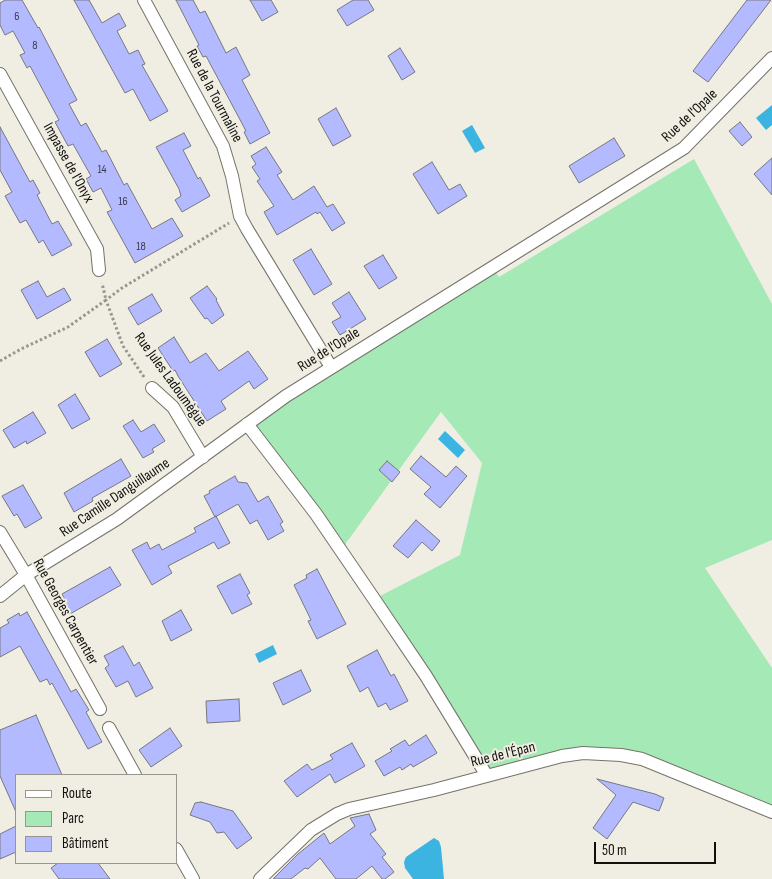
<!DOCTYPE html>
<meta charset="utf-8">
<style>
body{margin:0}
#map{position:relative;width:772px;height:879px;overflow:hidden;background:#f0eee3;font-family:"Sofia Sans Condensed",sans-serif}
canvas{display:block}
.legend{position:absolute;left:15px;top:774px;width:162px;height:90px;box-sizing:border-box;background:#f0eee3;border:1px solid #97958d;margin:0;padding:6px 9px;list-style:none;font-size:15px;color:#11100c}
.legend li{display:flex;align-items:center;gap:10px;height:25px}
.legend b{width:25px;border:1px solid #97958d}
.scale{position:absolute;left:594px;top:842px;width:122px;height:22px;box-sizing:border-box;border:2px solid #11100c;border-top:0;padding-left:6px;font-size:15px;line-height:18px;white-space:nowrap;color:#11100c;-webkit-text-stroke:4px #f0eee3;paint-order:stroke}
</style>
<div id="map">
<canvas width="772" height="879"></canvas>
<ul class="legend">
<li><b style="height:6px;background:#fff"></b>Route</li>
<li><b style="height:14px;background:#a5e9b7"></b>Parc</li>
<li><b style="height:14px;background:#b4baff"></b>Bâtiment</li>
</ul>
<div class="scale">50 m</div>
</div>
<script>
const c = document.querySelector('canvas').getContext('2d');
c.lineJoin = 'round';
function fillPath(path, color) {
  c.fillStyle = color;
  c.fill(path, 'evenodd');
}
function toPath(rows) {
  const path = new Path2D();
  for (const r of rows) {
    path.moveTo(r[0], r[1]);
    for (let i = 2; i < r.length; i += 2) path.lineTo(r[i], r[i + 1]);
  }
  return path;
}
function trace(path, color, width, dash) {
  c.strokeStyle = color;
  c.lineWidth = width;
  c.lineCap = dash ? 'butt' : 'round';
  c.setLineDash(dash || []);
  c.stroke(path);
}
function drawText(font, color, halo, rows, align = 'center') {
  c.font = font + ' "Sofia Sans Condensed",sans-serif';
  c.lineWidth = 4;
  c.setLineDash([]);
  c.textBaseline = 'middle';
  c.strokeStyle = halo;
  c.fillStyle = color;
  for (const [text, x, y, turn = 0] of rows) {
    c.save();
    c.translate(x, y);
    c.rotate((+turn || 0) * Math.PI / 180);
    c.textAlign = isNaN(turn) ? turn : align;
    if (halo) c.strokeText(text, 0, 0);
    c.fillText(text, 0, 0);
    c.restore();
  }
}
const green = toPath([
 [694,159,772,304,772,540,705,568,772,668,772,812,715,788,603,753,487,776,374,599,460,555,482,463,441,412,341,550,247,424,493,268,499,277]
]);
const water = toPath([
 [772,105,772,125,766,130,756,118],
 [472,125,485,148,475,153,462,131],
 [445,431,465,450,458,458,438,439],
 [273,645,277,654,259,663,255,654],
 [434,838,439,841,441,847,444,879,413,879,405,868,404,862,406,857]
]);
const building = toPath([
 [5,0,22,0,38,28,39,27,77,100,69,104,81,126,86,123,102,152,106,150,124,185,127,183,152,229,172,218,183,236,135,263,107,212,112,210,101,188,93,192,86,179,91,176,73,144,68,146,55,122,59,120,30,66,27,68,20,55,25,53,13,31,5,35,0,25,0,3,5,0],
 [74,0,89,0,102,23,119,13,126,26,117,31,129,54,138,50,145,64,142,65,168,111,150,121,133,89,125,93,74,0],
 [176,0,193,0,200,13,205,11,226,53,236,47,250,75,242,80,270,133,250,144,244,132,246,131,206,56,203,57,197,46,199,45,176,0],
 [250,0,271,0,278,12,262,21,250,0],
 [353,0,368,0,374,10,347,26,337,10,353,0],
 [747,0,771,0,708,82,693,71,747,0],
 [400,48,415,72,402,80,388,56,400,48],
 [336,108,351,136,333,146,318,119,336,108],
 [740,122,752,137,742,146,729,131,740,122],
 [0,127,30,182,33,180,40,193,37,195,52,224,58,221,72,245,52,256,43,240,39,243,26,220,20,223,5,196,12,192,0,170,0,127],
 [184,133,191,146,183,150,198,179,200,177,210,196,182,212,175,200,181,196,179,189,156,147,184,133],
 [614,138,625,156,579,183,569,166,614,138],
 [266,147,282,172,277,175,293,200,314,186,327,207,333,204,345,223,332,231,320,212,317,214,316,212,277,235,264,212,274,206,257,181,260,179,252,167,256,164,251,156,266,147],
 [772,158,772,195,754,174,772,158],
 [432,162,449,190,460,184,467,196,438,214,413,174,432,162],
 [311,249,332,284,314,295,293,260,311,249],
 [383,255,397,278,379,289,364,266,383,255],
 [38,281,47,297,64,288,71,300,37,319,21,290,38,281],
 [207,286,217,299,216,300,224,315,212,324,207,318,205,319,190,298,207,286],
 [349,292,366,319,340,335,332,322,341,317,332,303,349,292],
 [152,294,162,311,138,325,128,308,152,294],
 [174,337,190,363,206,353,219,371,248,351,268,379,254,389,249,381,221,401,226,409,207,421,178,376,175,370,173,371,158,348,174,337],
 [107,339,122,364,100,377,85,352,107,339],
 [75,394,90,419,72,429,58,405,75,394],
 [33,412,46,433,27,444,26,441,14,448,3,430,33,412],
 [133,420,141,432,154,424,165,441,152,449,154,452,143,458,123,426,133,420],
 [421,456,446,477,456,466,467,476,440,508,424,494,431,487,410,469,421,456],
 [121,459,131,476,92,498,93,501,74,512,64,493,121,459],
 [387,461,400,472,392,482,379,470,387,461],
 [235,476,238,482,247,483,258,502,268,496,283,522,280,524,284,531,268,540,257,520,250,524,238,504,215,517,204,496,210,493,209,491,235,476],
 [23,485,42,518,25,528,17,514,14,516,2,496,23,485],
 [216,516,230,543,218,549,214,542,168,566,172,573,152,585,132,550,147,542,150,549,159,544,162,550,196,532,194,528,216,516],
 [416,520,440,541,432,551,422,542,408,558,393,546,416,520],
 [110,567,121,585,70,614,63,601,65,600,62,594,110,567],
 [317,569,346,624,317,639,308,621,311,620,294,585,307,578,306,575,317,569],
 [240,574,250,593,247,595,252,604,232,614,217,586,240,574],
 [181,610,192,630,171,641,162,621,181,610],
 [27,612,71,692,76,689,89,710,86,712,102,742,88,749,52,683,50,685,47,679,40,682,20,646,0,657,0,628,9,623,7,620,19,613,20,616,27,612],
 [123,646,134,666,139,662,153,688,136,697,128,681,116,687,105,668,109,665,104,656,123,646],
 [377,650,391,676,394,674,408,701,390,710,386,703,378,707,368,687,360,692,347,666,377,650],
 [301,670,311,691,283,705,273,683,301,670],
 [239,699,240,721,207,723,206,701,239,699],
 [36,715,62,775,16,775,16,812,0,776,0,730,36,715],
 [170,728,182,746,151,767,139,750,170,728],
 [426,735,437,753,413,767,411,764,402,770,400,767,384,776,375,761,392,751,390,749,405,740,409,746,426,735],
 [352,743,365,766,335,783,330,774,297,797,284,781,307,764,312,770,333,759,330,755,352,743],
 [597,779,655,794,664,798,659,811,633,802,607,839,593,828,616,795,597,779],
 [201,802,233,811,252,838,237,849,224,832,217,833,210,822,190,815,195,803,201,802],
 [369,814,376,830,370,834,386,854,382,857,394,872,385,879,382,879,372,866,356,879,336,879,320,858,308,869,305,868,291,879,273,879,298,854,324,833,330,844,355,826,350,818,369,814],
 [16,826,16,852,0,859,0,834,16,826],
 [58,863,98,863,110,879,59,879,51,868,58,863]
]);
const path = toPath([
 [0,361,21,349,68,327,106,300,102,283],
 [144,377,123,346,106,300,122,288,229,223]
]);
const minor = toPath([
 [144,0,223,146,232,176,240,216,247,229,331,367],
 [0,74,97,249,99,270],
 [152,388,173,407,203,457],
 [247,424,316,514,374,599,426,676,487,776],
 [0,532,26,575,100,709],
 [0,596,26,575,117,519,286,396,684,148,772,58],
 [109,728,135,775],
 [176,849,193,879],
 [260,879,311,830,337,814,349,809,434,790,562,756,583,753,621,755,642,759,772,812]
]);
const numberNames = [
 ["6",17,17],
 ["8",35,46],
 ["14",102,170],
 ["16",123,202],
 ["18",141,247]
];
const streetNames = [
 ["Rue de la Tourmaline",214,96,62],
 ["Rue de l'Opale",690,116,-43],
 ["Impasse de l'Onyx",68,163,61],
 ["Rue de l'Opale",329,350,-32],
 ["Rue Jules Ladoumègue",170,380,54],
 ["Rue Camille Danguillaume",115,498,-34],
 ["Rue Georges Carpentier",65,612,61],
 ["Rue de l'Épan",503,755,-14]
];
fillPath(green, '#a5e9b7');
fillPath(water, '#3cb4e1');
fillPath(building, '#b4baff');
trace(building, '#767781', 1);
trace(minor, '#757369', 14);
trace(path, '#98978e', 3, [2.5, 2.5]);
trace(minor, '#fff', 12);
drawText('12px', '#3a3a49', null, numberNames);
drawText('15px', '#11100c', '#f0eee3', streetNames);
</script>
